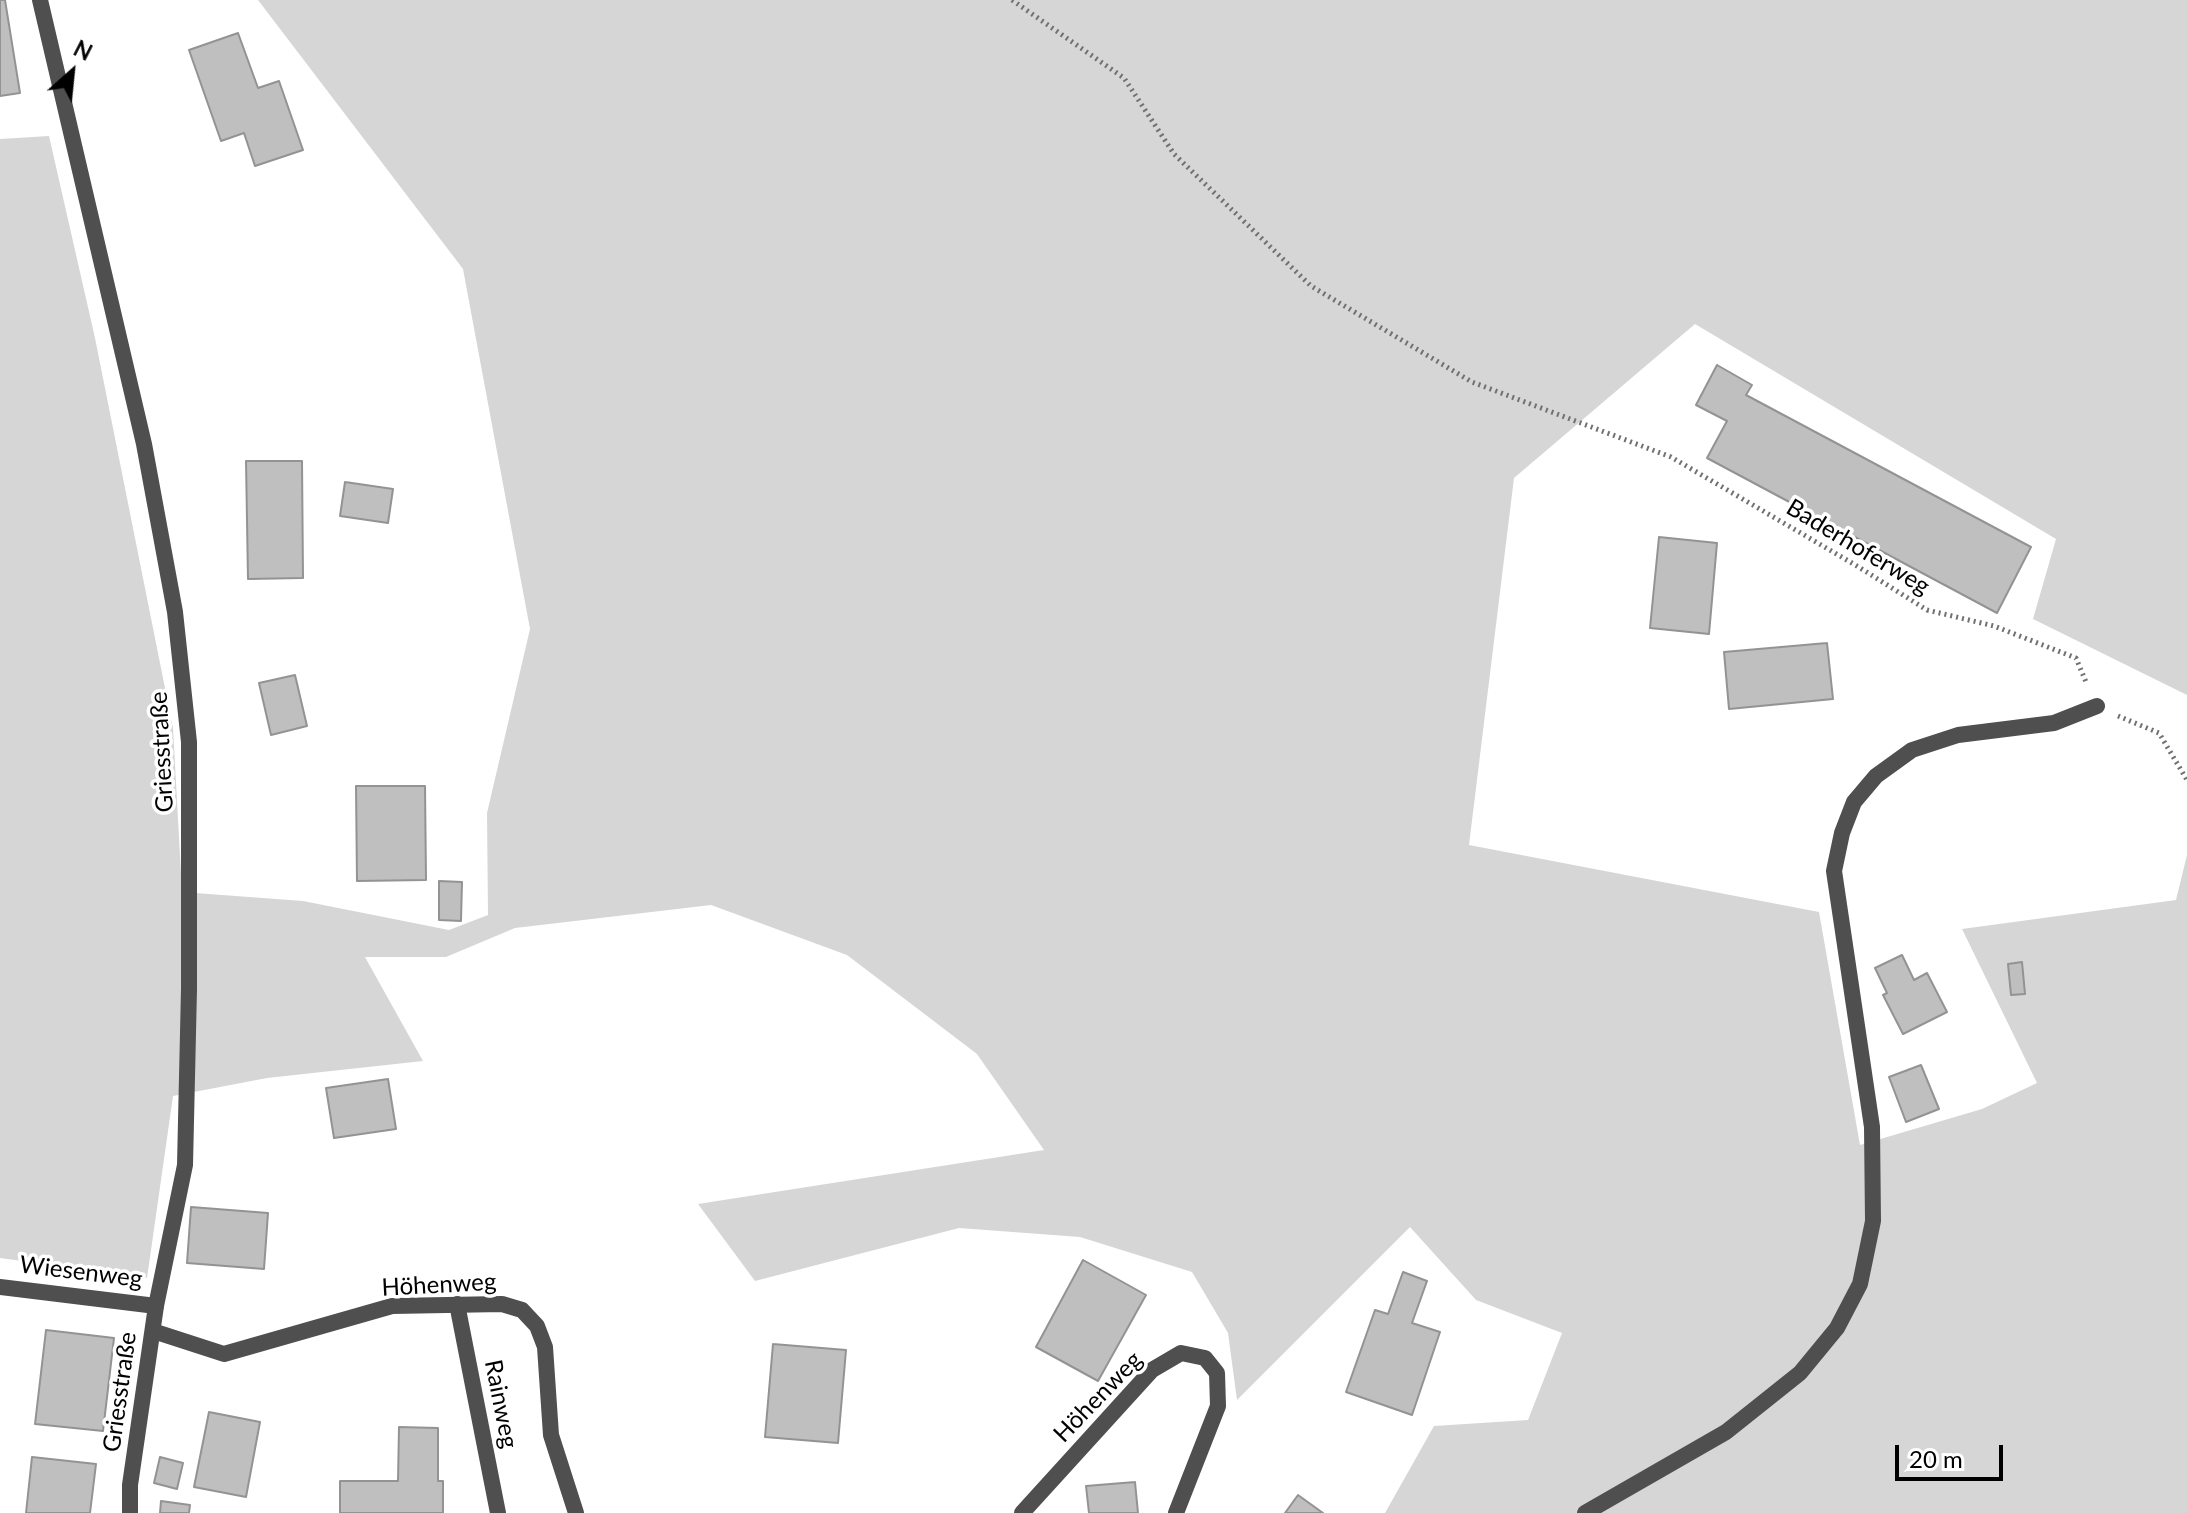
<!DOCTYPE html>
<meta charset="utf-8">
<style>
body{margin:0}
#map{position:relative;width:2187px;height:1513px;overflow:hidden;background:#fff;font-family:Lato,sans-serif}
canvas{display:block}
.north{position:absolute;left:32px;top:32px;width:80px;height:80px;-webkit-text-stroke:6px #fff;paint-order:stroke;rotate:27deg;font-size:22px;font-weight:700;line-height:32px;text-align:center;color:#000}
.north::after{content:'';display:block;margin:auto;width:28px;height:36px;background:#000;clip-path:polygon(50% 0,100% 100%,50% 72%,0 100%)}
.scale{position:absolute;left:1895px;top:1445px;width:108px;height:36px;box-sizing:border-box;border:4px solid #000;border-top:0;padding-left:10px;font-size:24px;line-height:28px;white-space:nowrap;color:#000;-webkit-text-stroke:6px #fff;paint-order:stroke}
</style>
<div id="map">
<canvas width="2187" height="1513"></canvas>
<div class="north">N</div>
<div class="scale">20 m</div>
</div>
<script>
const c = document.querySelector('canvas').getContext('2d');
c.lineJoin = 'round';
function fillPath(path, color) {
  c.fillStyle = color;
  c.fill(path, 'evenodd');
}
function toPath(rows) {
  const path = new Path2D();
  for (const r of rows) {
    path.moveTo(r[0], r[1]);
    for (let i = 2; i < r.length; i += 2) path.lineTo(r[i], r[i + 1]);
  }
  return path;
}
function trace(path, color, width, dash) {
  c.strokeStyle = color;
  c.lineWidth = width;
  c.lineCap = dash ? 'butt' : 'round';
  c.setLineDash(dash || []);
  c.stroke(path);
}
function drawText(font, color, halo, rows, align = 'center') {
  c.font = font + ' Lato,sans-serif';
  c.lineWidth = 7;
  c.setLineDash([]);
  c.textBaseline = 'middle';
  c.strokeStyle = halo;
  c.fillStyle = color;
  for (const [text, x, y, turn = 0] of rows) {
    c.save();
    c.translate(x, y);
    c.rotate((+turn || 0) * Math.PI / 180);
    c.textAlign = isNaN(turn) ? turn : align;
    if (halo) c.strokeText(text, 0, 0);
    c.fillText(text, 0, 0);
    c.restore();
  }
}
const green = toPath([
 [258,0,2187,0,2187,695,2033,619,2056,539,1695,324,1514,478,1469,845,1819,912,1860,1145,1982,1109,2037,1083,1962,929,2176,900,2187,855,2187,1513,1385,1513,1434,1426,1528,1420,1562,1333,1476,1300,1410,1227,1237,1400,1228,1333,1192,1272,1080,1237,959,1228,755,1281,698,1204,1044,1150,977,1054,847,955,711,905,515,928,446,957,365,957,423,1061,267,1078,173,1096,147,1278,0,1258,0,139,49,136,95,338,173,728,182,892,303,901,449,930,488,915,487,813,530,629,463,269]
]);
const building = toPath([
 [0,0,5,0,20,93,0,96,0,0],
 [238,33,258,88,279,81,303,150,255,166,244,133,221,141,189,50,238,33],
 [1717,365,1752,385,1746,395,2031,547,1997,613,1707,458,1727,421,1696,405,1717,365],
 [246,461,302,461,303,578,248,579,246,461],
 [345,482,393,489,388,523,340,516,345,482],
 [1659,537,1717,543,1709,634,1650,628,1659,537],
 [1827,643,1833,699,1729,709,1724,652,1827,643],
 [295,675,307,726,271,735,259,683,295,675],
 [356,786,425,786,426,880,357,881,356,786],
 [439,881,462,882,461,921,439,920,439,881],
 [1902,955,1914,980,1927,973,1947,1012,1903,1034,1883,995,1887,993,1875,968,1902,955],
 [2022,962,2025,994,2011,995,2008,964,2022,962],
 [1921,1065,1939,1109,1906,1122,1889,1077,1921,1065],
 [388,1079,396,1129,334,1138,326,1088,388,1079],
 [191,1207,268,1213,264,1269,187,1263,191,1207],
 [1083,1260,1146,1295,1098,1381,1036,1347,1083,1260],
 [1403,1272,1427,1281,1412,1323,1440,1332,1412,1415,1346,1392,1375,1310,1388,1314,1403,1272],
 [46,1330,114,1338,103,1431,35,1424,46,1330],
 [773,1344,846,1350,838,1443,765,1437,773,1344],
 [209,1412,260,1422,246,1497,194,1487,209,1412],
 [399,1427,438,1428,438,1481,443,1481,443,1513,340,1513,340,1481,398,1481,399,1427],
 [32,1457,96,1464,90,1513,26,1513,32,1457],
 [160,1457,183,1463,177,1489,154,1483,160,1457],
 [1135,1482,1138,1513,1089,1513,1086,1486,1135,1482],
 [1298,1495,1323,1513,1285,1513,1298,1495],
 [161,1501,190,1505,189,1513,160,1513,161,1501]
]);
const path = toPath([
 [1012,0,1124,78,1174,154,1311,286,1472,382,1671,457,1857,566,1927,610,1994,626,2076,658,2086,682],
 [2118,716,2159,733,2187,780]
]);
const lane = toPath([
 [0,1287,156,1306],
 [457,1304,498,1513]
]);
const street = toPath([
 [40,0,144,444,175,612,189,742,189,989,185,1165,156,1306,130,1485,130,1513],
 [153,1331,224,1354,392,1306,502,1304,522,1310,537,1326,545,1347,551,1435,576,1513],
 [1022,1513,1152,1370,1181,1353,1205,1358,1217,1373,1218,1406,1176,1513],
 [1585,1513,1726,1432,1800,1373,1837,1328,1860,1284,1873,1221,1872,1127,1834,871,1842,833,1854,802,1876,776,1912,750,1958,735,2054,723,2097,706]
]);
const streetNames = [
 ["Baderhoferweg",1858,547,31],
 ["Griesstraße",162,752,-93],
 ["Wiesenweg",81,1272,7],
 ["Höhenweg",439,1285,-3],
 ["Griesstraße",120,1392,-82],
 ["Höhenweg",1098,1397,-46],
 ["Rainweg",501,1404,79]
];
fillPath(green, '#d6d6d6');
fillPath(building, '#bfbfbf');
trace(building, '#939393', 2);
trace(path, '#717171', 5, [2, 4]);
trace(lane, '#4f4f4f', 16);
trace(street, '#4f4f4f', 16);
drawText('24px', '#000', '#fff', streetNames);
</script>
